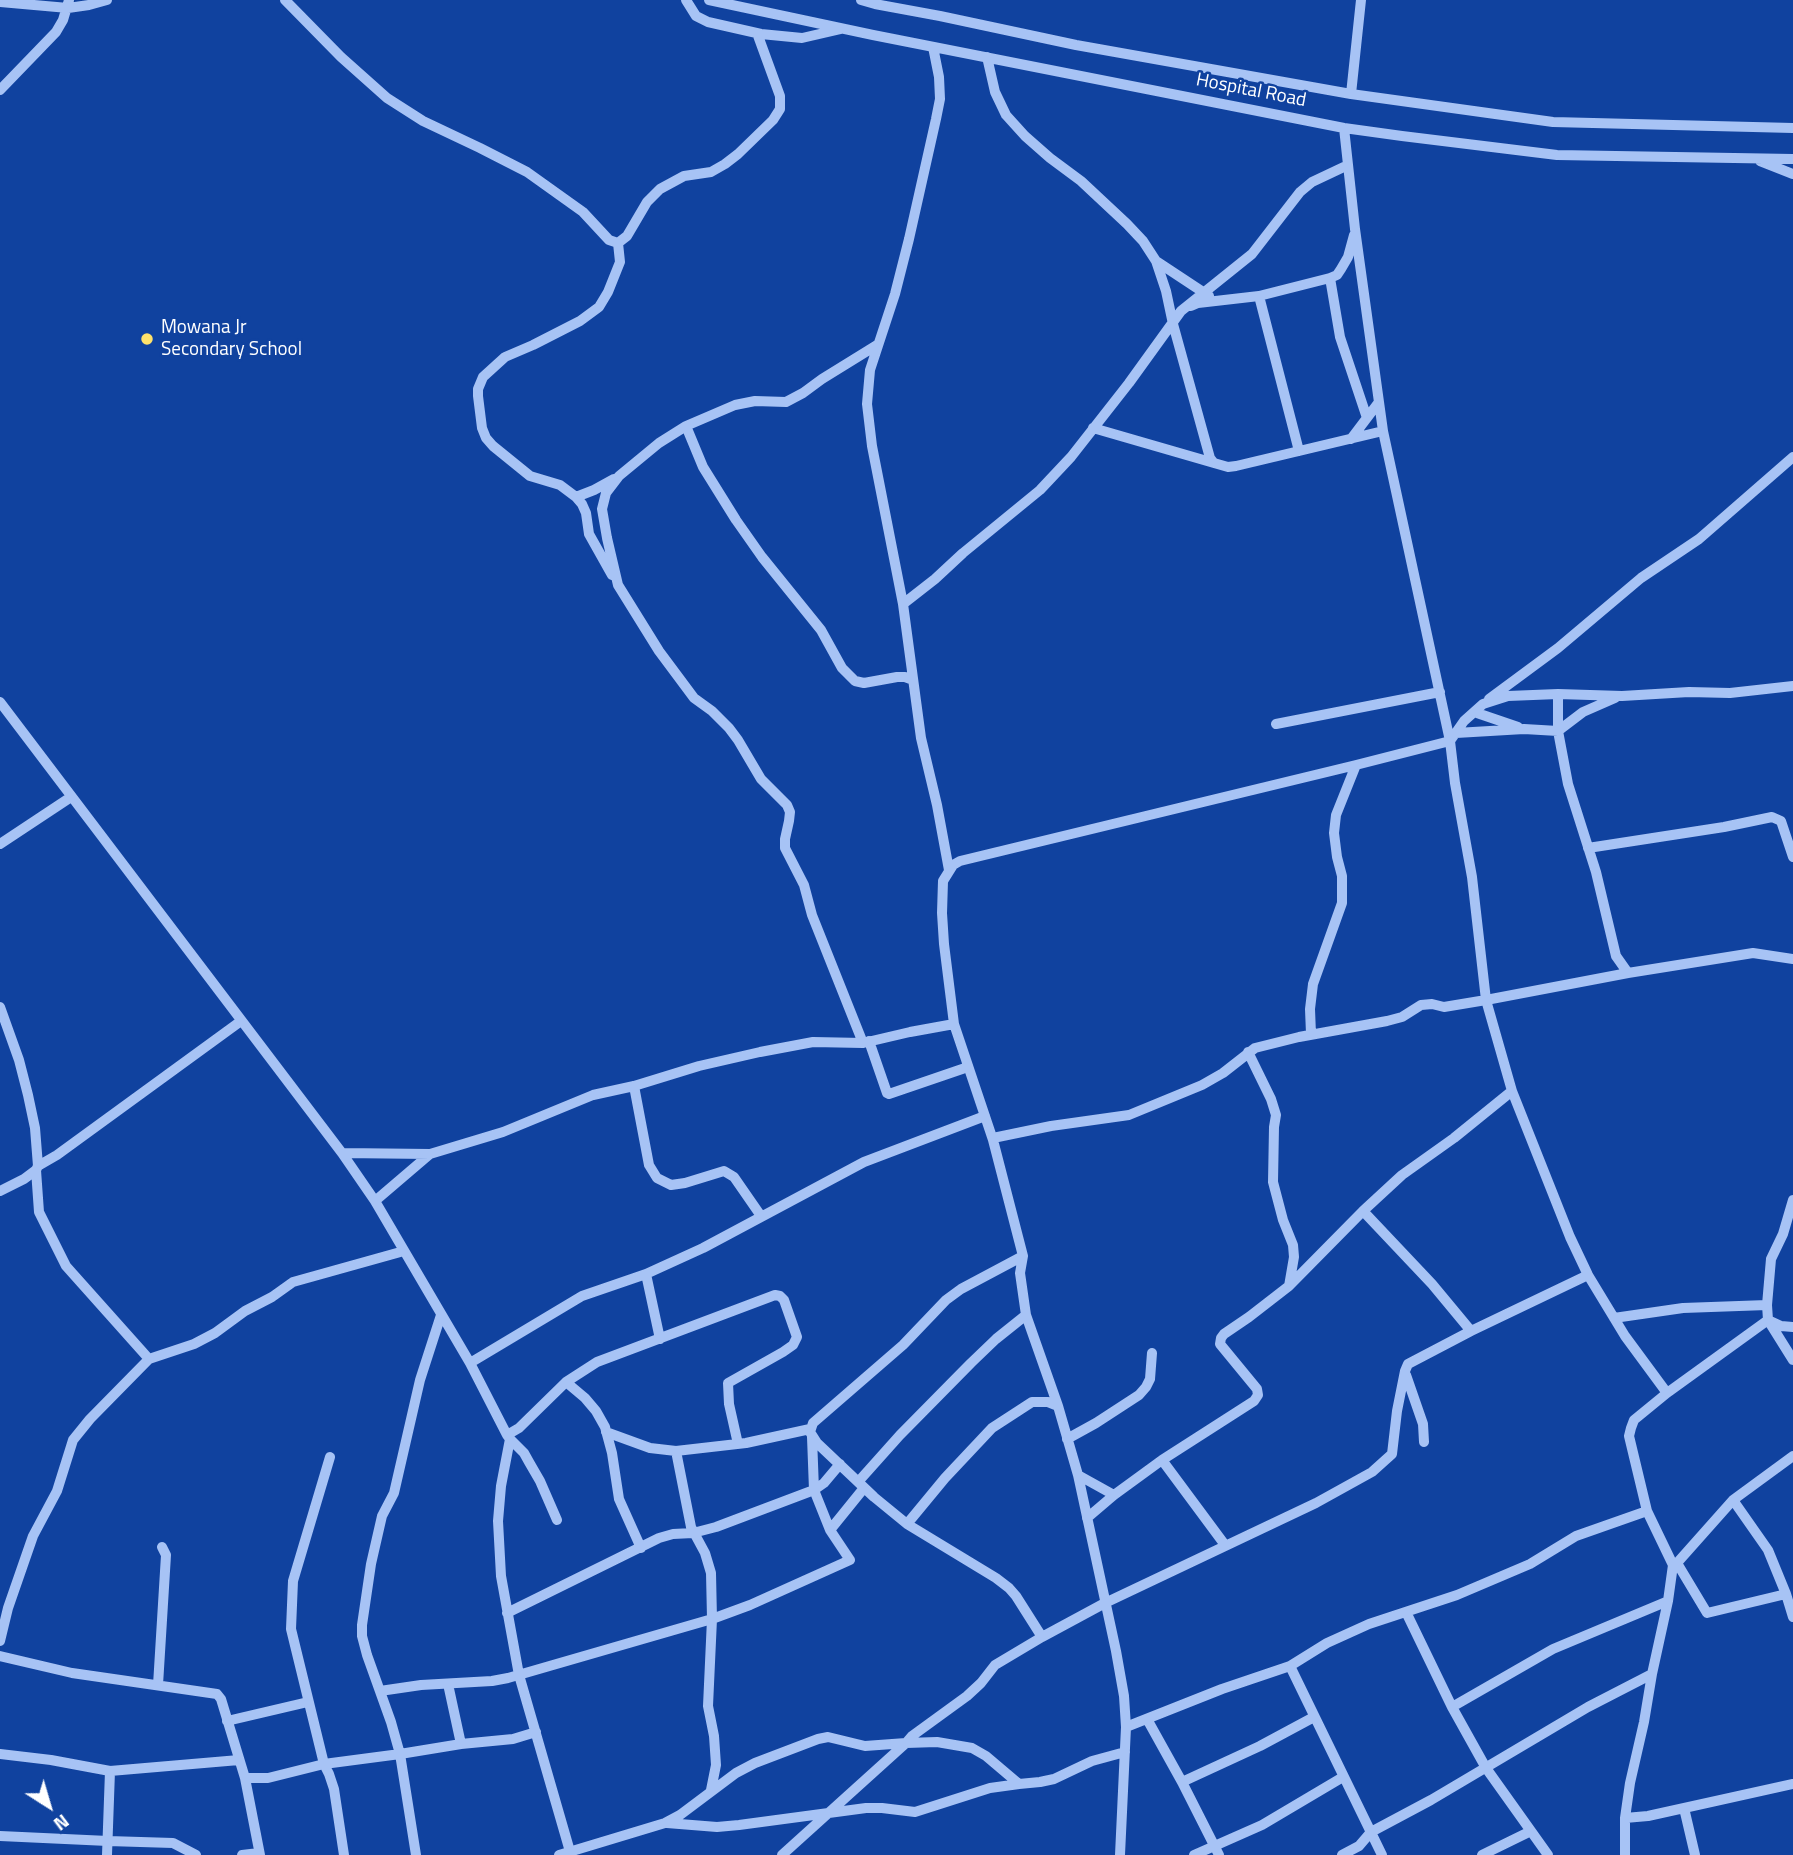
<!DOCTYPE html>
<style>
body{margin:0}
#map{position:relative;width:1793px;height:1855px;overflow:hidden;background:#10429f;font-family:"Titillium Web",sans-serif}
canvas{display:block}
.north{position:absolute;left:14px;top:1771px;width:70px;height:70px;-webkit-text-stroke:5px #10429f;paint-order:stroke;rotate:143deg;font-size:19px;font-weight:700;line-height:28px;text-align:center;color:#fff}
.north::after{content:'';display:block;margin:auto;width:24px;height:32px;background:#fff;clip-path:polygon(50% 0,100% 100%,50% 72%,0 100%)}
</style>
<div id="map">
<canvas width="1793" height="1855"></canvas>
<div class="north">N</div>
</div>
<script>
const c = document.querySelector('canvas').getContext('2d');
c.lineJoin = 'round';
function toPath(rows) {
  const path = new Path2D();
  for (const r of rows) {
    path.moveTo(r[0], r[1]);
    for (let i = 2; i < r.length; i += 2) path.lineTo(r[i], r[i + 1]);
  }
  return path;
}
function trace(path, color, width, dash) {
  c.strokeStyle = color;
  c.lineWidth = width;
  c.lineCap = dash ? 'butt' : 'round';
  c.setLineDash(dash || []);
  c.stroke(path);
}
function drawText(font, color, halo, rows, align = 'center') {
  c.font = font + ' "Titillium Web",sans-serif';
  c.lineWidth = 5;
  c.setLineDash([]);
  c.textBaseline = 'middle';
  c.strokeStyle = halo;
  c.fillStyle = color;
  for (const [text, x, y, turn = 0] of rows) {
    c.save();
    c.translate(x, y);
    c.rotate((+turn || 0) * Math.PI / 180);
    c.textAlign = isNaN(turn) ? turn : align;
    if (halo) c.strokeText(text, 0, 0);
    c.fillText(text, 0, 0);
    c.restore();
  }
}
const minor = toPath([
 [285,0,341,57,387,98,423,121,480,148,527,172,583,212,609,240,618,243],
 [686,0,696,16,708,22,761,34,802,38,841,29],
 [709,0,873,35,1344,128,1402,136,1557,155,1793,159],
 [861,0,875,4,940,16,1076,45,1351,94,1553,122,1793,128],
 [0,2,68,8,89,5,107,0],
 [933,47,939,77,940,99,936,119,909,239,895,294,870,370,867,404,872,446,903,604,921,738,937,805,949,870],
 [987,57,995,92,1006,115,1025,136,1050,158,1081,181,1127,224,1143,241,1156,261,1166,291,1173,324,1210,458,1214,463,1228,467,1236,466,1383,431],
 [0,90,56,32,63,20,69,0],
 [1351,94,1361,0],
 [1760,161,1793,174],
 [618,243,627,236,647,202,660,189,684,176,711,172,725,164,738,154,773,120,780,109,780,96,757,33],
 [1156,261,1209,296],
 [1330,278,1340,337,1367,418],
 [1259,296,1299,451],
 [1191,306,1198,303,1259,296,1330,278,1337,275,1341,269,1348,257,1354,235],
 [686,426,703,467,736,520,762,557,821,630,842,668,855,681,864,683,897,677,905,677,913,680],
 [1093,428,1214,463],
 [1351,439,1379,402],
 [576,497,594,490,614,479],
 [612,575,589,534,586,513,582,504,576,497,560,485,530,476,493,446,486,438,482,428,478,396,478,389,483,377,505,357,533,345,580,321,599,307,608,292,620,262,618,243],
 [903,604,935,579,963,553,1040,490,1071,457,1129,383,1181,311,1252,254,1300,192,1312,182,1348,165],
 [1558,694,1508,696,1483,704,1464,721,1450,741,1455,783,1472,877,1486,1000,1512,1091,1570,1237,1588,1275,1625,1336,1667,1393],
 [1489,699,1558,648,1641,578,1699,539,1793,457],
 [0,702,342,1153,375,1201,470,1363,507,1435,510,1439,501,1486,498,1521,501,1576,519,1675,571,1855],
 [1474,712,1518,727],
 [1276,724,1440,692],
 [1456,733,1524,729,1558,731,1583,712,1615,698],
 [0,844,71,797],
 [1588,848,1724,827,1772,817,1781,821,1793,857],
 [1628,973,1616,956,1596,872,1568,784,1558,731,1558,694,1622,696,1689,692,1730,693,1793,686],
 [0,1007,19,1060,28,1095,35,1128,38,1166],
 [1311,1034,1310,1009,1313,984,1342,903,1342,876,1337,857,1334,833,1336,815,1356,765],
 [869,1041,887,1093,889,1094,968,1067],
 [863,1043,812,915,804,885,785,848,785,839,789,821,790,812,787,805,761,779,738,740,729,728,712,711,694,698,659,651,618,585,607,538,602,509,606,493,619,476,659,443,686,426,735,405,755,401,786,402,803,393,822,379,877,345],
 [1248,1052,1271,1099,1276,1115,1274,1127,1273,1182,1283,1220,1293,1245,1294,1257,1289,1286],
 [634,1086,649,1165,657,1178,671,1185,685,1183,724,1171,734,1177,761,1216],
 [993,1138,1051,1126,1129,1115,1202,1085,1223,1073,1255,1048,1299,1037,1387,1021,1402,1017,1421,1005,1432,1004,1444,1007,1486,1000,1628,973,1753,953,1793,959],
 [342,1153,430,1154,503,1132,593,1095,634,1086,699,1066,760,1052,813,1042,863,1043,910,1032,954,1024],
 [36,1170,39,1212,66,1266,149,1359],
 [0,1191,24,1179,36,1170,38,1166,57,1155,241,1021],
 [1793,1200,1783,1234,1771,1259,1767,1305,1768,1320,1793,1360],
 [375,1201,430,1154],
 [1363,1211,1432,1284,1471,1331],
 [1023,1256,961,1289,946,1300,903,1345,813,1423,810,1432,817,1443,874,1497,907,1524,996,1578,1009,1588,1016,1596,1042,1637],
 [646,1274,660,1339],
 [1614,1318,1683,1308,1767,1305],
 [1768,1320,1781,1326,1793,1327],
 [470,1363,582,1296,646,1274,703,1248,864,1162,985,1116],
 [1406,1375,1423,1424,1424,1442],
 [566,1382,585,1398,596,1411,605,1427,612,1453,619,1499,641,1548],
 [606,1432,650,1448,676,1451,746,1443,810,1429],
 [507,1435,519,1428,566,1382,597,1362,775,1295,780,1296,784,1300,797,1337,793,1345,783,1352,728,1383,729,1404,738,1444],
 [510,1439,524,1453,529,1462,540,1481,557,1520],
 [1067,1439,1096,1423,1139,1395,1146,1387,1150,1379,1152,1353],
 [676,1451,691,1527,705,1553,711,1573,712,1619,708,1706,714,1736,716,1765,711,1790],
 [330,1457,293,1581,291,1629,324,1764,329,1774,334,1789,344,1855],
 [1162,1460,1225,1545],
 [1078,1475,1114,1495],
 [858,1482,900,1435,971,1363,996,1339,1026,1315],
 [1733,1500,1768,1550,1786,1594,1793,1617],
 [1087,1518,1114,1495,1162,1460,1254,1401,1258,1395,1257,1389,1220,1344,1221,1338,1224,1334,1249,1317,1289,1286,1363,1211,1402,1175,1454,1138,1512,1091],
 [907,1524,945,1478,992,1428,1032,1402,1048,1402,1058,1406],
 [830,1530,864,1488],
 [1677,1563,1707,1613,1786,1594],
 [1673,1565,1677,1563,1733,1500,1793,1456],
 [1406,1612,1452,1707,1486,1768,1548,1855],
 [507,1613,659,1538,673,1534,693,1533,716,1527,814,1490,824,1483,840,1464],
 [0,1641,8,1608,33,1536,57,1491,73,1440,90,1419,149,1359,194,1344,215,1333,245,1311,272,1297,293,1282,404,1251],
 [0,1656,72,1673,217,1694,221,1699,245,1778,260,1855],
 [1290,1666,1382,1855],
 [448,1684,461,1744],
 [158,1685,166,1555,162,1547],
 [380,1691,421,1685,492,1681,508,1678,712,1619,750,1605,850,1560,830,1530,814,1490,812,1437],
 [1452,1707,1553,1649,1668,1601],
 [1147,1719,1182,1782,1219,1855],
 [227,1721,308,1702],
 [1126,1727,1222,1689,1290,1666,1327,1643,1369,1624,1457,1595,1530,1564,1576,1536,1647,1511],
 [0,1754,51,1760,110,1771,239,1760],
 [245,1778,268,1778,324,1764,400,1754,461,1744,513,1739,536,1732],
 [1182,1782,1260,1746,1314,1717],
 [1684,1808,1695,1855],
 [1625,1818,1648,1816,1793,1784],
 [667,1823,717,1827,739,1825,866,1808,882,1808,915,1812,990,1788,1019,1784,1040,1782,1054,1779,1092,1761,1125,1752],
 [0,1836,108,1841,173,1843,196,1855],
 [107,1855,110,1771],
 [242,1855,259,1853],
 [416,1855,400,1754,391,1722,367,1655,362,1636,362,1625,371,1564,382,1516,394,1493,420,1380,441,1315],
 [559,1855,665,1823,680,1815,736,1773,755,1763,818,1739,828,1737,865,1746,906,1743,912,1736,967,1696,981,1683,995,1665,1042,1637,1105,1603,1316,1503,1372,1472,1392,1454,1397,1411,1405,1371,1408,1364,1471,1331,1588,1275],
 [782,1855,906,1743,937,1742,972,1748,986,1756,1019,1784],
 [1120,1855,1126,1727,1124,1696,1116,1651,1078,1475,1058,1406,1026,1315,1020,1273,1023,1256,993,1140,954,1024,944,944,942,913,943,881,953,865,960,861,1356,765,1450,741,1383,431,1355,229,1344,128],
 [1194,1855,1262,1825,1343,1777],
 [1342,1855,1359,1846,1371,1832,1431,1800,1588,1707,1652,1674],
 [1482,1855,1531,1831],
 [1625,1855,1625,1818,1630,1783,1644,1722,1652,1674,1668,1601,1673,1565,1647,1511,1629,1436,1631,1428,1634,1420,1667,1393,1768,1320]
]);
const markers = [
 [147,339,7,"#ffe26b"]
];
const streetNames = [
 ["Hospital Road",1251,91,11]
];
const poiNames = [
 ["Mowana Jr",161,328],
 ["Secondary School",161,350]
];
trace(minor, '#a7c3f5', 10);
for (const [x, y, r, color] of markers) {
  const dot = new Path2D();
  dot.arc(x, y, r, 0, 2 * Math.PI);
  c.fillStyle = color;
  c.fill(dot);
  trace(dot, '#10429f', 2.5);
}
drawText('19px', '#fff', '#10429f', streetNames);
drawText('19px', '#fff', '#10429f', poiNames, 'left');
</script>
